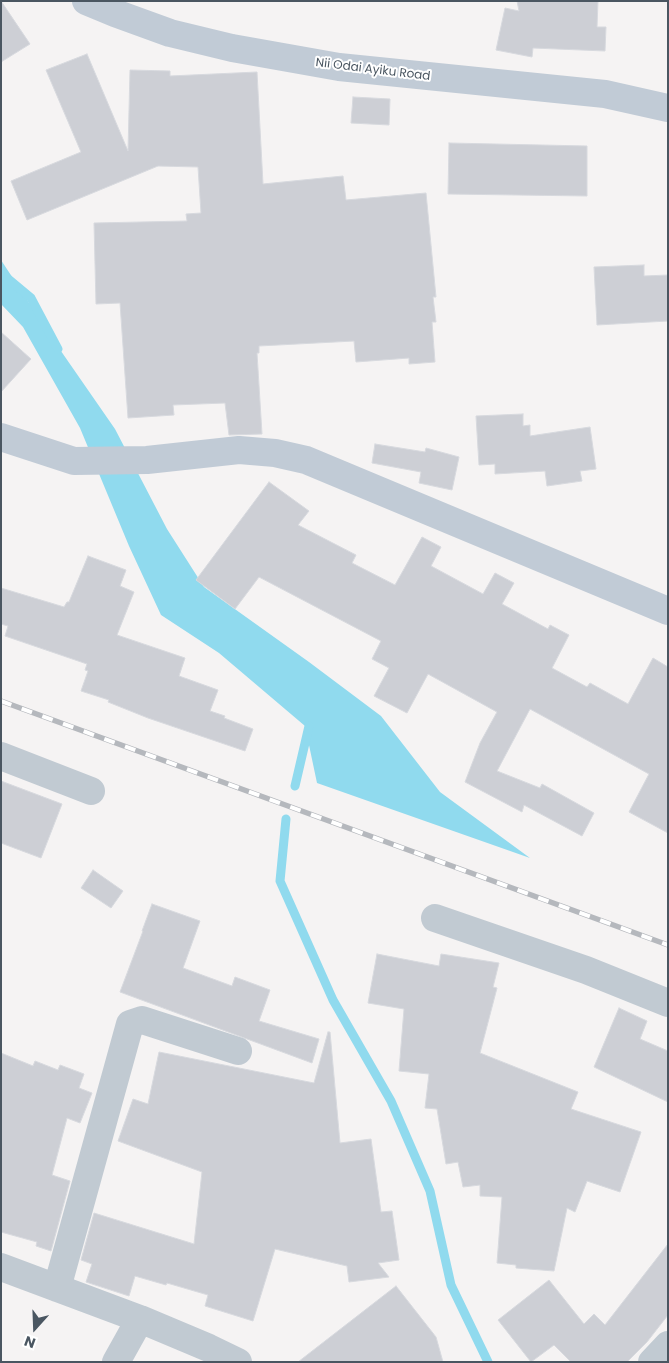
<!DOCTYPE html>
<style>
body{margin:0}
#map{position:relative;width:669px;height:1363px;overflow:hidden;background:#f5f3f3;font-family:Poppins,sans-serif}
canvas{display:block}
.frame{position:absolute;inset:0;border:2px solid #4a5661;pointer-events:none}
.north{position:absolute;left:10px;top:1303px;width:50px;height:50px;-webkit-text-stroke:4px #fff;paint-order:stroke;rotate:200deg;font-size:14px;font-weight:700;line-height:20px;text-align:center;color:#4a5661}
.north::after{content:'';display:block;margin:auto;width:18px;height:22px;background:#4a5661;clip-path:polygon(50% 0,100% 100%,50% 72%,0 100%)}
</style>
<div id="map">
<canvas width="669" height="1363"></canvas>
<div class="frame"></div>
<div class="north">N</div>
</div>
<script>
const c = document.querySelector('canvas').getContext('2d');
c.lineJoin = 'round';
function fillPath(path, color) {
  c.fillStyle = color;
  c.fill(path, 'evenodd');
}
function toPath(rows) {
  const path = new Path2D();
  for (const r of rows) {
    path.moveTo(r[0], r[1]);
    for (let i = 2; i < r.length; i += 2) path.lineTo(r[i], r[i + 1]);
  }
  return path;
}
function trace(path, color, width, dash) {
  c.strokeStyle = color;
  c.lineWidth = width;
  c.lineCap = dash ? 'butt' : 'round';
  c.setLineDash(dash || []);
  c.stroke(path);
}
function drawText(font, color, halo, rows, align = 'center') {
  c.font = font + ' Poppins,sans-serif';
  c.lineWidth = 4;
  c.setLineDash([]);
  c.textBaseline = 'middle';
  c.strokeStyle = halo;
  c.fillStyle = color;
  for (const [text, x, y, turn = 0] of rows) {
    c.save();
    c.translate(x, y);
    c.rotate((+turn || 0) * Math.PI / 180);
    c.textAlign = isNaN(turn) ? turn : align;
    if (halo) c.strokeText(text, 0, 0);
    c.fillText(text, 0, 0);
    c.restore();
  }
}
const water = toPath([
 [1,260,54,341,115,429,167,529,204,587,309,662,381,716,440,792,530,858,317,783,305,726,219,653,161,615,129,546,80,428,23,327,1,304]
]);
const stream = toPath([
 [1,273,31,298,58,349],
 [295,786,309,726],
 [286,819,280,881,333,1000,391,1101,430,1191,451,1285,488,1362]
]);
const building = toPath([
 [1,1,30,44,1,62,1,1],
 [517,1,598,1,597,27,606,27,605,51,533,48,532,57,496,50,505,8,519,11,517,1],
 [87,54,128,151,130,70,170,71,170,76,257,72,263,184,343,176,346,200,426,193,436,297,433,297,436,322,432,322,435,362,409,364,409,358,356,362,354,341,259,346,259,353,257,353,262,434,229,435,225,403,173,405,174,415,128,418,120,303,96,304,94,223,187,221,186,214,201,213,198,167,158,166,27,220,11,181,81,152,46,70,87,54],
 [353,97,390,99,389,125,351,123,353,97],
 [449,143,587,146,587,196,448,194,449,143],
 [644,265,644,276,668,275,668,321,597,325,594,267,644,265],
 [1,332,31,359,1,392,1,332],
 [523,414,523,426,530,425,530,436,590,427,596,469,580,471,582,481,547,486,545,471,495,474,495,464,479,465,476,416,523,414],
 [375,444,425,452,426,448,459,457,452,490,419,483,421,472,372,463,375,444],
 [269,482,309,511,298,525,356,555,352,563,395,585,422,537,441,547,431,566,483,594,495,573,514,583,502,604,548,629,550,625,569,635,552,668,587,687,590,683,628,704,653,658,668,667,668,833,629,812,649,774,530,709,497,771,540,788,542,784,594,813,582,836,524,805,522,812,465,782,480,743,497,712,428,674,407,713,374,696,389,668,372,659,381,641,259,577,235,609,196,580,269,482],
 [88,556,126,570,120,586,134,592,117,635,185,658,179,676,218,690,210,711,225,716,224,718,253,729,245,751,148,718,108,702,109,700,81,691,88,671,85,670,87,664,5,636,8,626,1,624,1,588,64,607,67,602,69,602,88,556],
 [1,781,62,804,41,858,1,843,1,781],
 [93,870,123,891,111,908,81,888,93,870],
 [152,904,200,921,183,968,232,986,235,977,270,990,259,1021,319,1039,312,1063,120,992,143,931,142,931,152,904],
 [377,954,439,966,441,954,499,963,493,987,497,988,480,1053,578,1092,571,1109,641,1132,620,1192,587,1181,575,1212,567,1208,554,1271,516,1268,516,1265,497,1263,502,1197,480,1196,480,1185,463,1187,458,1162,446,1164,437,1109,425,1108,429,1074,399,1071,404,1009,368,1003,377,954],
 [619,1008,647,1021,640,1039,668,1051,668,1102,594,1067,619,1008],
 [328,1032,330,1032,340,1143,371,1139,381,1212,392,1211,399,1260,378,1263,389,1277,349,1282,347,1266,275,1249,253,1321,205,1306,208,1295,167,1283,166,1285,135,1276,129,1296,86,1282,92,1264,81,1260,94,1213,194,1244,202,1172,118,1141,133,1099,148,1104,159,1052,314,1083,328,1032],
 [1,1053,33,1066,35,1061,58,1070,60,1065,84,1074,79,1088,92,1093,80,1123,67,1118,52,1175,70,1181,51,1251,36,1246,37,1242,1,1232,1,1053],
 [668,1244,668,1315,647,1342,627,1362,571,1362,554,1345,531,1362,498,1320,549,1280,584,1324,594,1314,605,1325,668,1244],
 [396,1286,436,1337,443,1362,298,1362,396,1286]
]);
const street = toPath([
 [1,756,91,791],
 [435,918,586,970,668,1003],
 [1,1267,140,1319,209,1348,238,1362],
 [57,1288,130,1024,142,1020,238,1051],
 [116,1362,140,1319],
 [652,1362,668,1345]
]);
const secondary = toPath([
 [86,1,115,13,170,33,232,48,339,67,605,94,668,108],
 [1,437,74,461,147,460,239,450,275,453,306,460,668,611]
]);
const rail = toPath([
 [1,701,668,945]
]);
const streetNames = [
 ["Nii Odai Ayiku Road",373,70,7]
];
fillPath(water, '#90daee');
trace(stream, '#90daee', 9);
fillPath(building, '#cdcfd5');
trace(building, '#d7d9de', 1);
trace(street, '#c1cad2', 28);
trace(secondary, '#c1cbd6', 28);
trace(rail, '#b5b8bd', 5.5);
trace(rail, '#fff', 4, [11]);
drawText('12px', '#4a5661', '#fff', streetNames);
</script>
